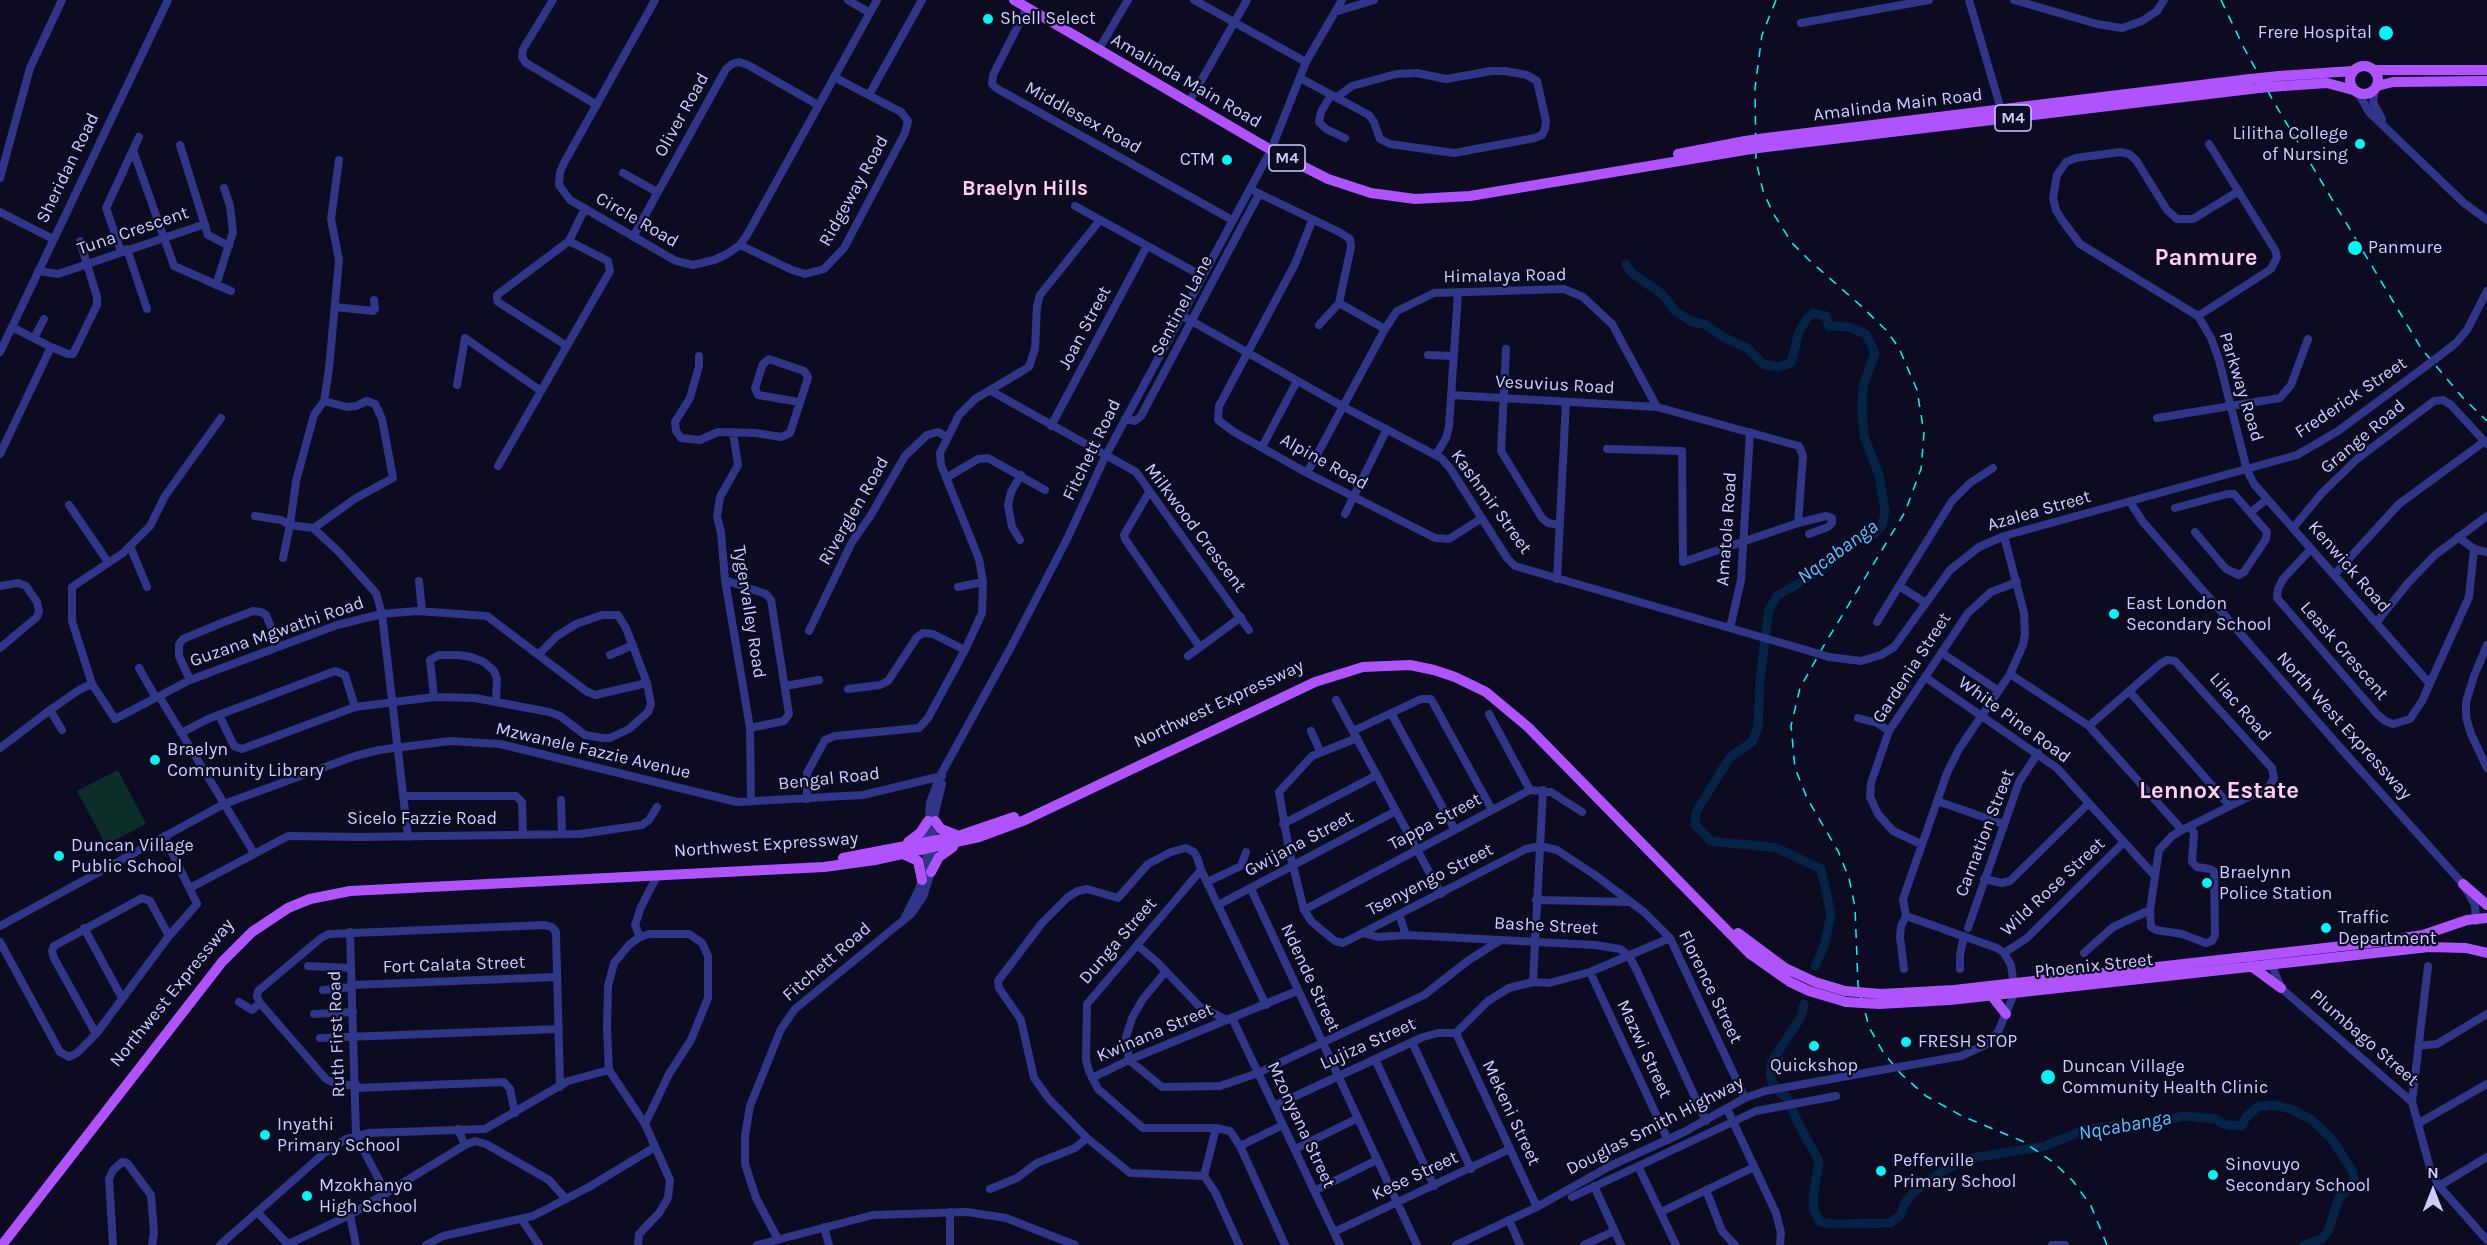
<!DOCTYPE html>
<style>
body{margin:0}
#map{position:relative;width:2487px;height:1245px;overflow:hidden;background:#0d0b22;font-family:Karla,sans-serif}
canvas{display:block}
.north{position:absolute;left:2403px;top:1161px;width:60px;height:60px;-webkit-text-stroke:4px #0d0b22;paint-order:stroke;rotate:0deg;font-size:16px;font-weight:700;line-height:24px;text-align:center;color:#cdccff}
.north::after{content:'';display:block;margin:auto;width:21px;height:27px;background:#cdccff;clip-path:polygon(50% 0,100% 100%,50% 72%,0 100%)}
</style>
<div id="map">
<canvas width="2487" height="1245"></canvas>
<div class="north">N</div>
</div>
<script>
const c = document.querySelector('canvas').getContext('2d');
c.lineJoin = 'round';
function fillPath(path, color) {
  c.fillStyle = color;
  c.fill(path, 'evenodd');
}
function toPath(rows) {
  const path = new Path2D();
  for (const r of rows) {
    if (r.length === 3) {
      path.moveTo(r[0] + r[2], r[1]);
      path.arc(r[0], r[1], r[2], 0, 2 * Math.PI);
      continue;
    }
    path.moveTo(r[0], r[1]);
    for (let i = 2; i < r.length; i += 2) path.lineTo(r[i], r[i + 1]);
  }
  return path;
}
function trace(path, color, width, dash) {
  c.strokeStyle = color;
  c.lineWidth = width;
  c.lineCap = dash ? 'butt' : 'round';
  c.setLineDash(dash || []);
  c.stroke(path);
}
function drawText(font, color, halo, rows, align = 'center') {
  c.font = font + ' Karla,sans-serif';
  c.lineWidth = 4.5;
  c.setLineDash([]);
  c.textBaseline = 'middle';
  c.strokeStyle = halo;
  c.fillStyle = color;
  for (const [text, x, y, turn = 0] of rows) {
    c.save();
    c.translate(x, y);
    c.rotate((+turn || 0) * Math.PI / 180);
    c.textAlign = isNaN(turn) ? turn : align;
    if (halo) c.strokeText(text, 0, 0);
    c.fillText(text, 0, 0);
    c.restore();
  }
}
const green = toPath([
 [118,770,146,824,106,845,77,791]
]);
const river = toPath([
 [1626,264,1631,272,1663,295,1675,311,1690,321,1704,324,1723,337,1747,348,1763,364,1778,367,1791,363,1799,332,1807,318,1813,313,1826,316,1829,326,1849,327,1866,334,1875,353,1863,386,1862,409,1864,436,1879,475,1885,511,1882,526,1873,535,1850,544,1836,558,1819,571,1777,596,1769,610,1760,680,1758,727,1752,742,1730,757,1696,812,1695,825,1711,841,1777,848,1821,869,1831,914,1824,946,1815,966],
 [1804,1004,1801,1017,1772,1061,1770,1073,1772,1082,1782,1095,1787,1097,1798,1123,1819,1161,1813,1199,1814,1211,1820,1222,1833,1224,1890,1223,1901,1215,1904,1204,1914,1192,1943,1171,1967,1159,2045,1146,2086,1129,2168,1120,2183,1116,2215,1119,2226,1125,2242,1126,2246,1117,2259,1106,2275,1105,2291,1109,2312,1120,2332,1139,2353,1172,2354,1183,2339,1198,2328,1231,2322,1239,2304,1245]
]);
const minor = toPath([
 [553,0,523,49,522,57,526,63,597,105],
 [655,0,564,163,560,172,559,185,570,200,676,261,693,265,714,260,727,254,740,245,747,235,877,0],
 [848,0,870,13],
 [1194,0,1306,62],
 [1969,0,2002,113],
 [2014,0,2097,24,2122,28,2142,21,2157,11,2164,0],
 [1027,8,993,75,992,84,996,88,1232,220],
 [1335,12,1374,0],
 [1801,23,1929,0],
 [1099,49,1128,0],
 [1300,78,1369,115,1374,122,1380,139,1390,144,1454,153,1535,138,1542,135,1545,129,1546,121,1537,81,1527,75,1505,71,1491,71,1446,79,1417,73,1396,74,1352,86,1337,97],
 [2375,89,2373,102,2382,119],
 [2359,94,2369,112,2464,203,2487,220],
 [869,95,922,0],
 [1331,95,1321,112,1319,122,1326,129,1345,138],
 [1189,102,1247,0],
 [180,145,208,235,229,246],
 [133,150,174,266,231,291],
 [623,173,657,192],
 [0,178,30,68,62,0],
 [2239,191,2193,219,2177,219,2167,210,2136,160,2129,154,2120,152,2076,158,2066,162,2057,175,2053,198,2056,210,2062,220,2080,244,2198,316,2211,338,2219,360,2247,470,2254,484,2429,683],
 [1256,192,1341,233,1350,239,1351,247,1339,303,1319,325],
 [1075,206,1202,276],
 [0,212,53,239],
 [1312,221,1295,264,1219,406,1218,420,1234,432,1307,473,1435,538,1449,539,1482,518],
 [633,237,726,69,732,64,739,62,748,65,818,105],
 [740,245,792,270,805,274,824,269,844,248,905,133,908,121,901,112,834,77],
 [127,249,147,309],
 [121,251,106,208,139,137],
 [38,271,58,274,205,224],
 [216,285,233,232,230,206,224,188],
 [1339,303,1385,329],
 [335,307,373,311,375,309,374,300],
 [1181,315,1342,406,1441,458,1450,468,1507,558,1515,566,1806,650],
 [2198,316,2271,269,2277,257,2275,250,2209,144],
 [12,327,51,347],
 [34,338,44,319],
 [567,346,498,302,497,299,497,295,569,241,585,208],
 [1506,349,1501,451,1542,518,1548,523,1559,525],
 [0,352,168,0],
 [1428,355,1453,356],
 [699,356,699,366,690,398,675,422,676,431,681,438,700,440,718,432,756,433,781,437,790,433,808,378,807,375,804,371,769,359,763,364,755,388,758,395,799,402],
 [2438,357,2456,343,2467,330,2487,291],
 [457,385,465,338,541,391],
 [991,391,1136,472,1249,630],
 [1451,395,1657,407],
 [2157,418,2280,398,2291,385,2308,339],
 [1125,419,1135,421,1141,416,1259,194],
 [1051,426,1147,246],
 [733,432,738,465,720,497,717,517,721,532,725,580,750,728,751,802],
 [1262,447,1297,381],
 [1607,449,1682,451,1683,562,1798,523,1826,516,1832,518,1832,523,1828,527,1809,534],
 [0,454,51,347,68,354,73,354,97,305,97,297,80,241],
 [1436,455,1446,438,1449,427,1458,293],
 [498,466,610,271,608,261,569,241],
 [1307,473,1385,329,1397,311,1434,293,1564,289,1583,297,1612,324,1657,407,1799,446,1803,456,1798,523],
 [946,478,978,459,988,458,1045,490],
 [1149,492,1124,535,1125,539,1199,646],
 [2130,502,2143,522,2344,752,2463,884,2475,905,2476,921],
 [69,505,108,562],
 [2175,508,2227,494,2234,494,2267,532,2266,539,2244,572,2239,575,2226,569,2195,532],
 [2251,512,2267,499],
 [1345,514,1387,429],
 [255,516,281,520,290,525,313,528,338,551,376,593,382,614,408,837],
 [314,528,356,498,393,478,382,419,375,404,367,401,356,406,347,407,324,401],
 [2293,528,2322,493,2357,459,2434,401,2443,400,2451,405,2487,444],
 [2458,537,2474,549,2487,552],
 [1020,540,1012,527,1008,505,1011,492,1021,475],
 [130,546,147,587],
 [2311,549,2283,579,2278,589,2277,598,2377,714,2385,721,2393,724,2410,719,2422,701,2469,597,2474,549],
 [283,558,290,525,296,481,314,415,324,401,329,369,339,260,331,219,339,160],
 [2334,575,2399,504,2485,441],
 [1557,579,1566,402],
 [725,580,766,594,771,600,789,714,784,721,750,728],
 [419,581,422,611],
 [0,586,18,583,26,586,37,602,39,611,37,617,0,648],
 [958,587,983,582],
 [1926,603,1899,586,1952,501,1970,483,1993,468],
 [1877,622,1899,586],
 [2376,623,2408,583,2435,555,2487,516],
 [1730,628,1741,580,1750,432],
 [809,631,852,542,871,515,905,456,927,435,938,432,947,437],
 [2487,645,2474,676,2466,702,2466,717,2471,734,2487,768],
 [1942,653,1999,691],
 [610,655,633,645],
 [1188,656,1241,617],
 [1829,657,1861,661,1881,655,1894,647,1950,570,1979,547,2004,536,2297,455,2338,431,2426,366],
 [139,668,156,698],
 [2010,674,2089,726,2182,830],
 [1925,677,2057,768,2154,875],
 [190,680,179,656,179,644,183,639,219,624,253,611,261,612,266,615,279,646],
 [92,684,72,621,72,587,123,553,150,526,165,496,221,418],
 [785,686,819,680],
 [848,689,880,685,888,681,917,637,923,633,933,634,965,650],
 [2129,691,2230,806],
 [159,696,254,853],
 [434,697,430,660,439,655,458,655,471,657,484,662,494,671,497,679,496,701],
 [1336,700,1441,894],
 [50,710,62,730],
 [1391,713,1455,830],
 [1489,714,1530,790],
 [219,715,234,746,242,749,355,707,434,697,475,698,549,712,560,716,585,735,603,738,610,738,629,729,648,712,651,704,647,683,626,628,618,615,602,615,576,624,557,636,539,654],
 [1858,718,1877,723,1889,731],
 [2089,726,2160,664,2167,660,2175,661,2272,768,2274,778,2269,787,2230,806,2182,830,2172,836,2159,850,2150,910,2151,927,2156,930,2182,934,2206,943,2212,941,2215,935,2214,871,2210,869,2197,867,2192,862,2194,833,2190,826],
 [1311,731,1320,751],
 [1353,731,1421,699,1431,699,1492,810],
 [181,733,208,719,335,671,345,675,355,707],
 [1357,738,1312,756,1279,792,1289,850,1304,910,1312,922,1335,941,1343,943,1526,849,1540,846,1557,850,1595,875,1644,912,1670,938,1745,1098],
 [0,748,50,710,79,690,92,684,115,719,190,680,337,625,382,614,417,611,487,616,586,691,595,695,647,683],
 [404,796,516,796,522,802,523,835],
 [807,799,807,773,825,740,835,736,919,728,928,718,965,650,982,613,983,582,979,559,941,465,940,453,959,415,975,399,1029,367,1035,349,1037,306,1040,295,1100,220],
 [561,800,562,834],
 [1937,801,2003,824],
 [1283,824,1377,775],
 [1921,844,1893,831,1878,814,1870,797,1871,783,1889,731,1968,613,1991,592,2017,582],
 [1201,870,1087,1004,1086,1060,1089,1071,1098,1089,1143,1128,1216,1128,1230,1131,1240,1146,1285,1245],
 [1984,879,2002,883,2010,881,2088,804],
 [1207,882,1241,866,1246,852],
 [190,888,288,836,360,837,580,834,642,825,649,820,657,807],
 [1251,889,1417,1245],
 [1536,900,1630,902],
 [1218,905,1396,811],
 [1304,910,1530,790,1551,792,1582,812],
 [1399,914,1406,935,1595,945,1620,949,1629,956,1637,971,1706,1121],
 [904,919,919,889,926,864,930,803,940,776,1011,647,1067,539,1105,457,1271,150,1306,62,1342,0],
 [0,926,224,804,355,756,379,750,450,741,500,744,737,802,863,795,942,776],
 [84,928,122,998],
 [1968,928,2019,782,2038,753],
 [350,932,356,1136,386,1193],
 [1363,933,1378,937,1406,935],
 [640,937,635,925,641,907,657,876],
 [0,942,60,1052,69,1057,77,1053,96,1034,169,936,197,904,164,836],
 [1137,945,1157,962,1199,1006,1227,1020],
 [2004,953,2027,938,2123,843],
 [2084,953,2113,927,2150,910],
 [2270,960,2281,988,2412,1102,2430,1168,2439,1186,2487,1240],
 [308,966,351,968],
 [1904,969,1900,937,1901,926,1906,916,1903,899,1947,773,1959,749,2010,674,2023,645,2025,634,2024,613,2004,536],
 [1960,969,1960,955,1964,936],
 [1166,971,1143,999,1132,1018,1126,1037,1129,1060,1162,1087,1220,1086,1258,1073,1424,995,1469,960,1499,941],
 [1590,972,1668,1140],
 [1533,982,1543,790],
 [352,985,557,977],
 [323,990,352,987],
 [239,1002,252,1010,260,1003],
 [314,1014,353,1012],
 [1233,1020,1340,1245],
 [1456,1033,1537,1207],
 [96,1034,54,958,52,951,54,946,142,898,150,901,169,936],
 [320,1038,559,1029],
 [1412,1042,1471,1169],
 [2418,1046,2437,1044,2487,1014],
 [1375,1059,1434,1186],
 [1905,1066,1961,1056,1987,1044,1998,1032,2015,992,2011,965,2004,953,1997,948,1906,916],
 [1092,1078,1129,1060,1297,991],
 [356,1085,338,1085,326,1079,260,1003,257,996,258,991,321,938,329,934,545,925,552,927,556,932,560,1087],
 [356,1088,504,1082,510,1089,515,1113],
 [2412,1102,2428,966],
 [1274,1106,1423,1037,1438,1033,1456,1033,1488,1001,1509,988,1533,982,1549,983,1590,972,1670,938],
 [1727,1109,1776,1213,1781,1233,1780,1245],
 [2419,1123,2487,1084],
 [465,1145,475,1141,486,1144,549,1180,566,1199],
 [1240,1146,1283,1125],
 [1295,1149,1358,1118],
 [1638,1166,1676,1245],
 [1204,1176,1216,1128],
 [1594,1186,1621,1245],
 [2439,1186,2487,1157],
 [990,1189,1017,1178,1037,1163,1075,1148,1087,1138],
 [1706,1190,1722,1231,1735,1245],
 [1314,1191,1377,1160],
 [1572,1197,1756,1111,1836,1096],
 [257,1212,289,1245],
 [1661,1212,1754,1167],
 [350,1215,356,1245],
 [522,1220,539,1245],
 [1509,1220,1520,1245],
 [824,1227,829,1245],
 [1334,1232,1510,1149],
 [778,1239,756,1198,745,1164,745,1136,750,1106,781,1029,795,1009,911,914,923,897,931,872,935,812,942,784],
 [113,1245,109,1179,113,1170,122,1162,127,1163,151,1195,154,1233,152,1245],
 [220,1245,323,1154,346,1139,368,1133,485,1129,568,1081,609,1070],
 [286,1245,350,1215,465,1145,458,1129],
 [426,1245,443,1236,533,1216,589,1187,655,1147],
 [638,1245,639,1234,659,1213,668,1198,670,1180,645,1124,609,1070,607,1028,608,986,614,963,629,945,638,938,649,934,689,934,702,943,708,956,708,998,691,1040,669,1074,645,1124],
 [757,1245,873,1215,967,1212,1006,1218,1075,1245],
 [950,1245,950,1212],
 [1239,1245,1215,1192,1204,1176,1130,1173,1087,1138,1049,1099,1034,1078,1021,1020,999,988,998,981,1042,923,1068,897,1078,891,1087,889,1118,898,1148,864,1171,852,1186,848,1194,852,1197,857,1201,870,1266,1005],
 [1456,1245,1537,1207,1610,1166,1684,1132,1745,1098,1765,1091,1881,1070],
 [1584,1245,1614,1231],
 [2052,1245,2065,1245]
]);
const major = toPath([
 [1014,0,1271,150,1328,179,1371,193,1415,199,1470,196,1745,150],
 [2364,80,14],
 [2374,70,2487,70],
 [2279,76,2353,71],
 [2283,86,2327,83,2353,90],
 [2377,86,2393,82,2487,81],
 [1766,138,2250,79],
 [1766,147,2259,88],
 [1678,154,1745,141],
 [935,821,941,829,956,835],
 [908,842,920,833,928,821],
 [903,854,918,861,922,880],
 [843,858,958,836,1014,817],
 [931,872,939,857,953,847],
 [2463,884,2487,905],
 [1738,933,1785,968,1815,982,1845,991],
 [2251,966,2281,988],
 [1881,994,1954,990,2378,942,2423,935,2467,920,2487,918],
 [1991,995,2006,1014],
 [1879,1004,1950,1000,2429,947,2466,948,2487,953],
 [2,1245,222,962,252,932,288,908,310,899,350,891,824,867,875,860,933,847,979,837,1025,820,1315,682,1363,667,1410,665,1434,670,1455,677,1486,692,1528,727,1750,954,1790,982,1809,991,1846,1002]
]);
const rail = toPath([
 [1776,0,1762,35,1755,88,1756,161,1763,191,1773,213,1792,243,1809,260,1860,305,1886,330,1899,348,1917,390,1924,433,1921,469,1905,512,1823,647,1800,688,1791,726,1795,768,1807,798,1838,851,1849,878,1855,907,1858,985,1869,1027,1883,1052,1901,1074,1926,1096,1962,1116,2022,1141,2053,1162,2073,1181,2091,1206,2107,1245],
 [2221,0,2244,48,2275,104,2421,348,2463,398,2487,421]
]);
const minorBridge = toPath([
 [2426,366,2438,357],
 [1806,650,1829,657],
 [1881,1070,1905,1066]
]);
const majorBridge = toPath([
 [2250,79,2279,76],
 [2259,88,2283,86],
 [1745,141,1766,138],
 [1745,150,1766,147],
 [1845,991,1881,994],
 [1846,1002,1879,1004]
]);
const markers = [
 [988,19,6,"#00f5f7"],
 [2386,33,8,"#00f5f7"],
 [2360,144,6,"#00f5f7"],
 [1227,160,6,"#00f5f7"],
 [2355,248,8,"#00f5f7"],
 [2114,614,6,"#00f5f7"],
 [155,760,6,"#00f5f7"],
 [59,856,6,"#00f5f7"],
 [2207,883,6,"#00f5f7"],
 [2326,928,6,"#00f5f7"],
 [1906,1042,6,"#00f5f7"],
 [1814,1046,6,"#00f5f7"],
 [2048,1077,8,"#00f5f7"],
 [265,1135,6,"#00f5f7"],
 [1881,1171,6,"#00f5f7"],
 [2213,1175,6,"#00f5f7"],
 [307,1196,6,"#00f5f7"]
];
const shields = [
 [2013,118,36],
 [1287,158,36]
];
const shieldNames = [
 ["M4",2013,118],
 ["M4",1287,158]
];
const poiNames = [
 ["Shell Select",1000,19],
 ["Frere Hospital",2372,33,"right"],
 ["Lilitha College",2348,134,"right"],
 ["of Nursing",2348,155,"right"],
 ["CTM",1215,160,"right"],
 ["Panmure",2368,248],
 ["East London",2126,604],
 ["Secondary School",2126,625],
 ["Braelyn",167,750],
 ["Community Library",167,771],
 ["Duncan Village",71,846],
 ["Public School",71,867],
 ["Braelynn",2219,873],
 ["Police Station",2219,894],
 ["Traffic",2338,918],
 ["Department",2338,939],
 ["FRESH STOP",1918,1042],
 ["Quickshop",1814,1066,"center"],
 ["Duncan Village",2062,1067],
 ["Community Health Clinic",2062,1088],
 ["Inyathi",277,1125],
 ["Primary School",277,1146],
 ["Pefferville",1893,1161],
 ["Primary School",1893,1182],
 ["Sinovuyo",2225,1165],
 ["Secondary School",2225,1186],
 ["Mzokhanyo",319,1186],
 ["High School",319,1207]
];
const streetNames = [
 ["Amalinda Main Road",1186,81,30],
 ["Amalinda Main Road",1898,105,-7],
 ["Oliver Road",682,115,-61],
 ["Middlesex Road",1083,118,29],
 ["Sheridan Road",68,168,-64],
 ["Ridgeway Road",854,191,-61],
 ["Circle Road",637,220,30],
 ["Tuna Crescent",133,231,-19],
 ["Himalaya Road",1505,276,-1],
 ["Sentinel Lane",1182,306,-62],
 ["Joan Street",1085,328,-62],
 ["Vesuvius Road",1555,385,3],
 ["Parkway Road",2241,387,73],
 ["Frederick Street",2351,398,-34],
 ["Grange Road",2363,437,-40],
 ["Fitchett Road",1092,450,-64],
 ["Alpine Road",1324,462,29],
 ["Kashmir Street",1491,502,54],
 ["Riverglen Road",854,511,-60],
 ["Azalea Street",2039,511,-16],
 ["Milkwood Crescent",1195,528,53],
 ["Amatola Road",1727,529,-86],
 ["Kenwick Road",2349,567,49],
 ["Tygervalley Road",749,612,81],
 ["Guzana Mgwathi Road",277,632,-19],
 ["Leask Crescent",2344,651,49],
 ["Gardenia Street",1912,668,-57],
 ["Northwest Expressway",1219,704,-25],
 ["Lilac Road",2240,707,49],
 ["White Pine Road",2014,720,36],
 ["North West Expressway",2344,726,48],
 ["Mzwanele Fazzie Avenue",593,751,13],
 ["Bengal Road",829,779,-6],
 ["Sicelo Fazzie Road",422,819],
 ["Tappa Street",1435,822,-28],
 ["Carnation Street",1985,833,-69],
 ["Gwijana Street",1299,844,-28],
 ["Northwest Expressway",766,845,-4],
 ["Tsenyengo Street",1430,880,-27],
 ["Wild Rose Street",2053,887,-43],
 ["Bashe Street",1546,926,3],
 ["Dunga Street",1118,941,-49],
 ["Fitchett Road",827,962,-41],
 ["Fort Calata Street",454,965,-2],
 ["Phoenix Street",2094,966,-6],
 ["Ndende Street",1310,978,65],
 ["Florence Street",1710,987,64],
 ["Northwest Expressway",172,993,-51],
 ["Kwinana Street",1155,1033,-23],
 ["Ruth First Road",337,1034,-92],
 ["Plumbago Street",2364,1038,41],
 ["Lujiza Street",1368,1044,-24],
 ["Mazwi Street",1644,1049,65],
 ["Mekeni Street",1511,1113,65],
 ["Mzonyana Street",1301,1125,65],
 ["Douglas Smith Highway",1655,1126,-27],
 ["Kese Street",1415,1176,-25]
];
const waterNames = [
 ["Nqcabanga",1838,552,-36],
 ["Nqcabanga",2125,1126,-10]
];
const quarterNames = [
 ["Braelyn Hills",1025,189]
];
const districtNames = [
 ["Panmure",2206,258],
 ["Lennox Estate",2219,791]
];
fillPath(green, '#0d2d29');
trace(river, '#062346', 9);
trace(minor, '#303587', 8);
trace(major, '#af53ff', 10);
trace(rail, '#00f5f7', 1.5, [9, 8]);
trace(minorBridge, '#303587', 8);
trace(majorBridge, '#af53ff', 10);
for (const [x, y, r, color] of markers) {
  const dot = new Path2D();
  dot.arc(x, y, r, 0, 2 * Math.PI);
  c.fillStyle = color;
  c.fill(dot);
  trace(dot, '#0d0b22', 2);
}
for (const [x, y, w] of shields) {
  const box = new Path2D();
  box.roundRect(x - w / 2, y - 13, w, 26, 4.5);
  c.fillStyle = '#0d0b22';
  c.fill(box);
  trace(box, '#cdccff', 1.5);
}
drawText('bold 16px', '#cdccff', null, shieldNames);
drawText('18px', '#cdccff', '#0d0b22', poiNames, 'left');
drawText('18px', '#cdccff', '#0d0b22', streetNames);
drawText('italic 20px', '#5ac2ff', '#0d0b22', waterNames);
drawText('bold 21px', '#ffcef2', '#0d0b22', quarterNames);
drawText('bold 24px', '#ffcef2', '#0d0b22', districtNames);
</script>
